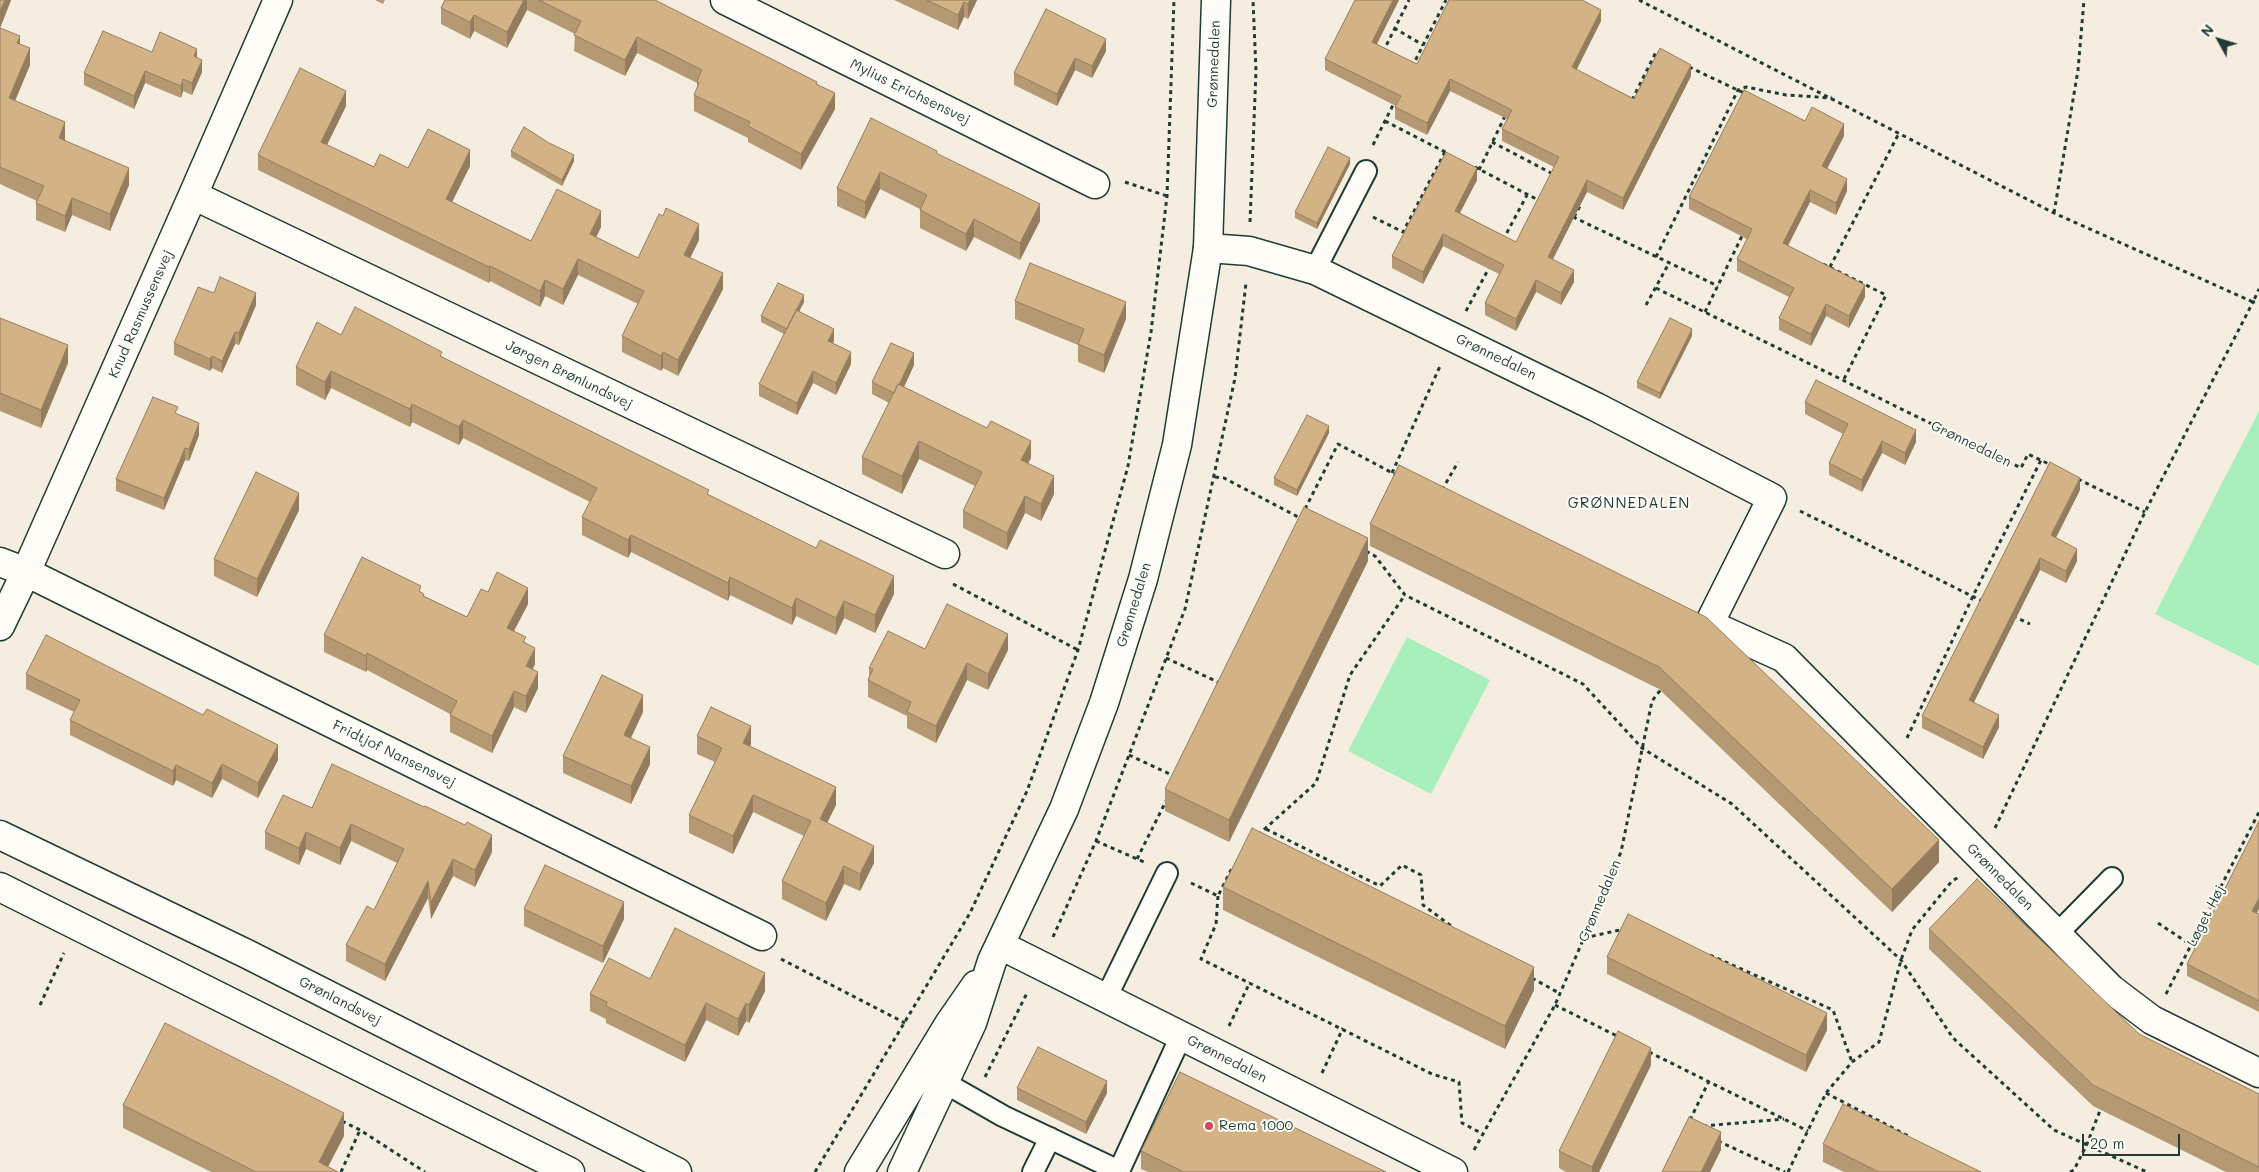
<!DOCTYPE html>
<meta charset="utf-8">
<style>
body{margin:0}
#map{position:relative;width:2259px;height:1172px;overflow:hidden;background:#f5ede0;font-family:Mali,sans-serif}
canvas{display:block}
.north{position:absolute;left:2194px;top:15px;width:50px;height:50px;-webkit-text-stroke:4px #fdfcf7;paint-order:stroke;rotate:309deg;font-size:14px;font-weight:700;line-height:20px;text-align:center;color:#1f3d34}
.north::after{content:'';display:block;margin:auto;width:18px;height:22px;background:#1f3d34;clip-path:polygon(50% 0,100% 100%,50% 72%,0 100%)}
.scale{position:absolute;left:2082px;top:1134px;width:98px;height:22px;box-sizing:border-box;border:2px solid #1f3d34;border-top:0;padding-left:6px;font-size:15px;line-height:18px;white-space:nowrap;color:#1f3d34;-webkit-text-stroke:4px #fdfcf7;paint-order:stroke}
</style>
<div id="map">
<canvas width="2259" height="1172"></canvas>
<div class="north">N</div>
<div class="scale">20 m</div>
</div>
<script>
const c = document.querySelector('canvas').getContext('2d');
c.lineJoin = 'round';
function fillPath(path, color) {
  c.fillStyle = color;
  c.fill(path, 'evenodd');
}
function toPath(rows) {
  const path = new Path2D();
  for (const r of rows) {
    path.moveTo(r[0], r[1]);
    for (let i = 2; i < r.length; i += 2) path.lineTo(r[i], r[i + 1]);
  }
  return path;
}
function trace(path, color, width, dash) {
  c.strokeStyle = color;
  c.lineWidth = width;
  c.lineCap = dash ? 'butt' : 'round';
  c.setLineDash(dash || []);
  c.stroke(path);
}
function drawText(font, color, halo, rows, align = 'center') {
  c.font = font + ' Mali,sans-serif';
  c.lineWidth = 4;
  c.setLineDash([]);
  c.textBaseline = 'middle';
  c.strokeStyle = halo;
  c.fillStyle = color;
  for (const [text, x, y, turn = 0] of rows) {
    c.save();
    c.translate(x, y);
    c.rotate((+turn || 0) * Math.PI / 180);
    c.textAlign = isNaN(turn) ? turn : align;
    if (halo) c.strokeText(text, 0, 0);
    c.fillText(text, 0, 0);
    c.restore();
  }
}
const green = toPath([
 [2259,411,2259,666,2155,614],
 [1407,637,1490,680,1431,794,1348,751]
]);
const path = toPath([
 [1639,0,2054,213,2253,302,2259,289],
 [1394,28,1423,45],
 [1383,52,1409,0],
 [1412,67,1446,0],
 [1689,67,1746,94],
 [1632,100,1656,52,1660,54],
 [1385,121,1449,154],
 [1492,142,1553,174],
 [1373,145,1395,101],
 [1475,167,1540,201],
 [1479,170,1506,114],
 [1125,182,1167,196],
 [2054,213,2078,70,2084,0],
 [1373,217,1403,232,1445,152],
 [1573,217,1718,286],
 [1574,217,1581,204],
 [1250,222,1256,71,1253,0],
 [1503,240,1527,195],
 [1656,257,1738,90,1746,87,1786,95,1832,98],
 [1823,264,1886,295,1843,381],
 [1830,267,1899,133],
 [1656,288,2021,468,2028,454,2053,466],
 [1646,305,1669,263],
 [1466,311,1490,266],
 [1705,312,1743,234],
 [1392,473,1441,364],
 [1215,477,1224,478,1302,519],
 [2078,479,2145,512],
 [1442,490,1458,462],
 [1305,509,1338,444,1398,476],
 [1800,511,1982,601],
 [1366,551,1375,556,1405,595,1583,684,1642,748,1732,804,1901,960,1953,1038,2054,1130,2147,1172],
 [953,584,1078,650],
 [2013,616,2030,624],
 [1166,658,1220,683],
 [1907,738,1973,596,2041,460],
 [1129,755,1174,776],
 [1995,828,2145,512,2253,302,2259,301],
 [1266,829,1380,886,1402,865,1421,875,1423,905,1454,928],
 [1258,835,1316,783,1350,675,1405,595],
 [1096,841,1144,862],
 [1137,859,1167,799],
 [1191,883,1218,896,1233,866],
 [1218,896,1216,924,1201,959,1432,1074,1459,1082,1462,1123,1483,1134],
 [2158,923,2191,945],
 [1053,937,1096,841,1185,609,1235,378,1246,283],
 [1584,938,1624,929],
 [1710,955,1833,1010,1852,1062],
 [781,959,905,1023],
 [1532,978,1559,993],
 [2166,994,2259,812],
 [40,1005,64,953],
 [1555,1005,1619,1037],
 [1229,1026,1250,982],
 [1649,1052,1808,1131],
 [1322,1073,1343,1028],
 [985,1077,1027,993],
 [1826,1093,1910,1137],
 [1690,1120,1709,1081],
 [342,1121,360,1130,425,1172],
 [1703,1126,1784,1119],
 [1718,1141,1785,1172],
 [1474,1150,1555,1005,1621,852,1652,701,1662,688],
 [341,1172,360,1130],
 [815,1172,970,913,1027,791,1078,650,1128,466,1151,332,1167,196,1174,0],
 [1788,1172,1826,1093,1852,1062,1879,1042,1901,960,1912,930,1952,881,1959,877],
 [2070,1172,2074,1170,2087,1144,2101,1108]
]);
const lane = toPath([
 [1315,270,1366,171],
 [2057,934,2112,878],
 [1106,998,1167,873],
 [933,1076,1003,1116,1119,1171,1181,1036],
 [1033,1172,1050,1138]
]);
const street = toPath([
 [725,0,1095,184],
 [193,195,945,554],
 [1208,248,1249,251,1315,270,1596,407,1772,498,1709,624,1784,658,2111,989,2152,1020,2259,1073],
 [0,562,26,572,762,936],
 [0,626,26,572,193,195,278,0],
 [1000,945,1453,1172]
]);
const secondary = toPath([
 [0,835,247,954,677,1172],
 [0,887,570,1172],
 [859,1172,949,1024,976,985],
 [902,1172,972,1023,992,961,1064,809,1104,703,1143,579,1177,445,1208,248,1216,0]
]);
const wall = toPath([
 [0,0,11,0,0,28,20,44,30,65,15,101,65,139,65,141,129,185,110,231,72,215,65,232,36,220,36,203,37,201,0,184],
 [375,0,385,0,383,4],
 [445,0,655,0,817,84,835,109,801,170,748,142,748,138,694,111,694,95,697,89,697,83,637,53,625,76,574,51,575,34,527,10,507,48,474,31,470,39,441,24,441,8],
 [894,0,977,0,968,19,964,17,958,30],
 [1399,0,1376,44,1417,64,1601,21,1576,70,1634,99,1691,76,1623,210,1587,192,1552,259,1574,282,1561,305,1536,292,1516,331,1485,315,1485,303,1499,274,1443,246,1423,284,1392,268,1392,256,1477,180,1460,213,1516,242,1554,167,1502,141,1502,129,1507,119,1450,91,1427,135,1395,119,1395,107,1396,106,1325,70,1325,59],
 [1046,9,1106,51,1092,78,1075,70,1057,106,1014,85,1014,73],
 [152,52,197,58,202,72,192,95,183,91,181,98,145,83,134,109,84,85,84,73],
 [346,106,327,145,374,167,408,168,470,166,452,202,531,241,601,227,596,237,638,258,699,240,690,258,723,289,678,376,663,368,661,371,622,352,622,336,638,304,578,275,563,305,545,296,540,307,490,281,489,283,258,170,258,155],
 [871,118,937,154,1040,221,1020,260,974,237,966,251,920,228,920,209,880,189,865,219,837,206,837,188],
 [1805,121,1844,136,1827,169,1847,191,1836,215,1810,202,1788,246,1865,297,1849,328,1826,316,1811,346,1779,330,1779,318,1789,297,1737,271,1737,259,1747,239,1689,209,1689,197],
 [549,143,574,161,562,186,511,157,511,151],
 [1350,164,1317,229,1295,218,1295,212],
 [214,293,256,305,239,345,235,344,222,373,212,368,210,371,174,355,174,343],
 [1015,301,1126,319,1104,373,1078,362,1078,345,1015,319],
 [804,302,799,311,834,341,832,343,851,364,836,395,813,383,797,415,759,396,759,384,784,334,761,322,761,316],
 [0,318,68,363,41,428,0,411],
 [341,335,442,357,709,495,894,594,875,633,844,618,836,635,796,616,792,625,730,595,728,601,631,552,628,558,582,535,582,517,590,502,463,438,459,445,412,422,410,427,331,388,325,400,296,385,296,367],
 [1692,336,1660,399,1637,388,1637,382],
 [914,365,904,387,1031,458,1028,463,1054,494,1041,521,1025,513,1007,550,963,528,963,511,975,486,919,459,902,494,862,474,862,457,889,403,872,394,872,382],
 [1805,402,1916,442,1905,465,1882,453,1862,492,1829,475,1829,463,1843,434,1805,414],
 [178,414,199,435,189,461,185,460,164,510,116,491,116,479],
 [1329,433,1297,496,1274,485,1274,478],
 [1399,465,1939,862,1892,912,1659,689,1370,546,1370,524],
 [2080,490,2056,538,2077,561,2066,583,2040,570,1974,702,1999,727,1983,759,1922,728,1922,716],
 [299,510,257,597,214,576,214,559],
 [1368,561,1229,842,1165,811,1165,789],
 [488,592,528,604,514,631,526,643,535,664,533,669,538,688,526,713,514,707,492,753,450,732,450,714,367,670,366,672,324,652,324,635,421,593,424,596,467,617],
 [925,649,1008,650,988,690,967,680,936,743,907,728,907,716,868,697,868,680,869,677,869,668],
 [26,674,278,760,258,798,222,779,212,798,176,780,173,786,70,735,70,720,74,712,26,689],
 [643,712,631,738,650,764,631,804,563,773,563,756],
 [697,736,751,744,750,746,836,805,827,823,874,863,860,891,844,884,826,921,782,899,782,881,804,836,753,812,733,854,689,833,689,815,715,762,697,754],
 [312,808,492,852,475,887,453,876,431,919,428,898,385,981,346,961,346,945,374,910,397,863,351,841,340,865,306,849,299,865,265,849,265,832],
 [1223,887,1534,990,1505,1049,1223,910],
 [524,909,624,919,603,963,524,926],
 [2257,913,2259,914,2259,1012,2187,976,2187,964],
 [1929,929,2259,1094,2259,1172,2226,1172,2093,1106,1929,949],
 [1607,957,1827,1030,1806,1072,1607,974],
 [650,979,765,991,749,1023,746,1021,738,1036,706,1020,685,1062,606,1023,606,1019,590,1011,590,994],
 [1651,1065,1599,1172,1566,1172,1559,1168,1559,1151],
 [1017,1088,1107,1093,1086,1134,1017,1100],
 [123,1105,344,1136,328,1167,338,1172,211,1172,123,1128],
 [1823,1144,1981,1172,1844,1172,1823,1162],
 [1141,1151,1386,1172,1148,1172,1141,1169]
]);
const shadedWall = toPath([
 [5,0,11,0,0,28,0,11],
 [524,0,527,0,527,10,507,48,507,32],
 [970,0,977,0,968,19,968,4],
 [1393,0,1399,0,1372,54,1372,42],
 [964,2,964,17,958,30,958,15],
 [1601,10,1601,21,1572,79,1572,67],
 [474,15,474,31,470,39,470,22],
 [20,36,20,53,17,43],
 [637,37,637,53,625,76,625,60],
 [1106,39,1106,51,1092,78,1092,66],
 [30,48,30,65,9,115,9,98],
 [197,49,197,61,194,56],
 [1075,58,1075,70,1057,106,1057,94],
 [202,60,202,72,192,95,192,83],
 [1691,65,1691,76,1623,210,1623,198],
 [145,71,145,83,134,109,134,96],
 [183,79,183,91,181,98,181,86],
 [1450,79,1450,91,1427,135,1427,123],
 [346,91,346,106,321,157,321,142],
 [835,93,835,109,801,170,801,154],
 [65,122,65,139,59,155,59,138],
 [1844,124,1844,136,1822,178,1822,166],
 [470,150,470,166,446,214,446,199],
 [574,155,574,161,562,186,562,180],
 [1350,158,1350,164,1317,229,1317,223],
 [129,168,129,185,110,231,110,214],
 [1477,168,1477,180,1455,222,1455,211],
 [880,172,880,189,865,219,865,202],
 [1847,179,1847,191,1836,215,1836,203],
 [1587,180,1587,192,1548,269,1548,257],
 [1810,190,1810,202,1783,255,1783,243],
 [72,198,72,215,65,232,65,216],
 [1040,204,1040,221,1020,260,1020,243],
 [601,211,601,227,590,250,590,234],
 [974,219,974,237,966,251,966,234],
 [699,224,699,240,684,270,684,255],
 [1443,234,1443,246,1423,284,1423,272],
 [578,259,578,275,563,305,563,289],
 [490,266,490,281,489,283,489,267],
 [1574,270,1574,282,1561,305,1561,293],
 [723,273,723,289,678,376,678,360],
 [545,280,545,296,540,307,540,291],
 [1536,280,1536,292,1516,331,1516,319],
 [1865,285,1865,297,1849,328,1849,316],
 [256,293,256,305,239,345,239,333],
 [804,295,804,302,787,335,787,329],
 [1126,302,1126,319,1104,373,1104,355],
 [1826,304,1826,316,1811,346,1811,334],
 [834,329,834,341,828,353,828,341],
 [1692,329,1692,336,1660,399,1660,393],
 [235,332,235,344,222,373,222,361],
 [68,345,68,363,41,428,41,410],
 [663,352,663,368,661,371,661,356],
 [851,352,851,364,836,395,836,383],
 [914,353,914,365,895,406,895,394],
 [212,356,212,368,210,371,210,359],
 [331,371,331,388,325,400,325,382],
 [813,371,813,383,797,415,797,403],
 [412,404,412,422,410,427,410,409],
 [463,420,463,438,459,445,459,427],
 [199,423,199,435,189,461,189,449],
 [1329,426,1329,433,1297,496,1297,490],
 [1916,430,1916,442,1905,465,1905,453],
 [919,441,919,459,902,494,902,476],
 [1031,441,1031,458,1021,477,1021,460],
 [1882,441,1882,453,1862,492,1862,480],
 [185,448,185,460,164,510,164,498],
 [1054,476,1054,494,1041,521,1041,504],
 [2080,478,2080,490,2051,547,2051,535],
 [299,493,299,510,257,597,257,579],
 [1025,496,1025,513,1007,550,1007,533],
 [631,535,631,552,628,558,628,540],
 [1368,538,1368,561,1229,842,1229,820],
 [2077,549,2077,561,2066,583,2066,571],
 [2040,558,2040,570,1969,712,1969,700],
 [894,576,894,594,875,633,875,615],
 [730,577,730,595,728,601,728,583],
 [528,588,528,604,507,644,507,628],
 [796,598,796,616,792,625,792,608],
 [844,601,844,618,836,635,836,618],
 [1008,634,1008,650,988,690,988,674],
 [535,648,535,664,526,682,526,666],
 [367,653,367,670,366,672,366,656],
 [967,663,967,680,936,743,936,726],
 [538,672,538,688,526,713,526,696],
 [514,691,514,707,492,753,492,736],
 [643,695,643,712,624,752,624,735],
 [1999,715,1999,727,1983,759,1983,747],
 [751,726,751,744,743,760,743,743],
 [278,745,278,760,258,798,258,783],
 [650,747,650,764,631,804,631,786],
 [222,764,222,779,212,798,212,783],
 [176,765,176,780,173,786,173,771],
 [836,787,836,805,820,837,820,819],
 [753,795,753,812,733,854,733,836],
 [351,824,351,841,340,865,340,848],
 [306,832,306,849,299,865,299,848],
 [492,835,492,852,475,887,475,870],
 [1939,840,1939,862,1892,912,1892,889],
 [874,846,874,863,860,891,860,874],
 [453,859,453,876,431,919,431,902],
 [844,866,844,884,826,921,826,903],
 [428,881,428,898,385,981,385,964],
 [2259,898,2259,909,2252,923,2252,911],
 [624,902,624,919,603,963,603,946],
 [1534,967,1534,990,1505,1049,1505,1026],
 [765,973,765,991,749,1023,749,1005],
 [706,1003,706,1020,685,1062,685,1045],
 [746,1003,746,1021,738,1036,738,1019],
 [1827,1013,1827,1030,1806,1072,1806,1055],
 [1651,1048,1651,1065,1599,1172,1592,1172,1592,1167],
 [1107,1081,1107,1093,1086,1134,1086,1122],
 [344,1113,344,1136,325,1172,319,1162],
 [1721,1132,1721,1150,1710,1172,1701,1172]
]);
const building = toPath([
 [0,0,5,0,0,11,0,0],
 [445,0,524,0,507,32,474,15,470,22,441,8,445,0],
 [539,0,655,0,817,82,816,84,835,93,801,154,748,126,750,122,694,95,699,83,697,81,702,70,637,37,625,60,574,35,581,21,539,0],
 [927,0,970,0,968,4,964,2,958,15,927,0],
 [1355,0,1393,0,1372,42,1417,64,1449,0,1582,0,1601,10,1572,67,1634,99,1660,48,1691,65,1623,198,1587,180,1548,257,1574,270,1561,293,1536,280,1516,319,1485,303,1504,265,1443,234,1423,272,1392,256,1446,152,1477,168,1455,211,1516,242,1559,157,1502,129,1512,110,1450,79,1427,123,1395,107,1401,96,1325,59,1355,0],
 [1046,9,1106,39,1092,66,1075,58,1057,94,1014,73,1046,9],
 [0,28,20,36,17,43,30,48,9,98,65,122,59,138,129,168,110,214,72,198,65,216,36,203,44,186,0,167,0,28],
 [103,31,152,52,160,32,197,49,194,56,202,60,192,83,183,79,181,86,145,71,134,96,84,73,103,31],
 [300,68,346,91,321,142,374,167,380,154,408,168,428,129,470,150,446,199,531,241,557,189,601,211,590,234,638,258,659,214,663,216,666,208,699,224,684,255,723,273,678,360,663,352,661,356,622,336,644,291,578,259,563,289,545,280,540,291,490,266,489,267,258,155,300,68],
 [1744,90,1805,121,1812,107,1844,124,1822,166,1847,179,1836,203,1810,190,1783,243,1865,285,1849,316,1826,304,1811,334,1779,318,1794,288,1737,259,1752,229,1689,197,1744,90],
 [871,118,937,151,936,153,1040,204,1020,243,974,219,966,234,920,210,927,195,880,172,865,202,837,188,871,118],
 [524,127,549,143,574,155,562,180,511,151,524,127],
 [1328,147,1350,158,1317,223,1295,212,1328,147],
 [1030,263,1126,302,1104,355,1078,344,1084,329,1015,301,1030,263],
 [220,277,256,293,239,333,235,332,222,361,212,356,210,359,174,343,198,287,214,293,220,277],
 [778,283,804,295,787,329,761,316,778,283],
 [355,307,442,352,440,356,709,490,707,494,816,548,820,540,894,576,875,615,844,601,836,618,796,598,792,608,730,577,728,583,631,535,628,540,582,517,597,488,463,420,459,427,412,404,410,409,331,371,325,382,296,367,317,322,341,335,355,307],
 [796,310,834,329,828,341,851,352,836,383,813,371,797,403,759,384,796,310],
 [0,318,68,345,41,410,0,393,0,318],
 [1670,318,1692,329,1660,393,1637,382,1670,318],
 [891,343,914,353,899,385,898,384,894,393,872,382,891,343],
 [1816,380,1916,430,1905,453,1882,441,1862,480,1829,463,1848,424,1805,402,1816,380],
 [898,384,987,428,991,421,1031,441,1021,460,1054,476,1041,504,1025,496,1007,533,963,511,982,472,919,441,902,476,862,457,898,384],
 [153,397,178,407,175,413,199,423,189,449,185,448,164,498,116,479,153,397],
 [1307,415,1329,426,1297,490,1274,478,1307,415],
 [2050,462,2080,478,2051,535,2077,549,2066,571,2040,558,1969,700,1999,715,1983,747,1922,716,2050,462],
 [1399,465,1706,617,1939,840,1892,889,1659,667,1370,524,1399,465],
 [256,472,299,493,257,579,214,559,256,472],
 [1304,507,1368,538,1229,820,1165,789,1304,507],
 [362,557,421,586,419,591,424,594,423,596,467,617,481,589,488,592,497,572,528,588,507,628,526,637,523,642,535,648,526,666,538,672,526,696,514,691,492,736,450,715,457,701,367,653,366,656,324,635,362,557],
 [947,604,1008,634,988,674,967,663,936,726,907,712,911,702,868,680,873,669,869,668,888,631,925,649,947,604],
 [46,635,203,715,207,709,278,745,258,783,222,764,212,783,176,765,173,771,70,720,80,700,26,674,46,635],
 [602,675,643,695,624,735,650,747,631,786,563,756,602,675],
 [711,707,751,726,743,743,836,787,820,819,874,846,860,874,844,866,826,903,782,881,811,821,753,795,733,836,689,815,722,748,697,736,711,707],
 [332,764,424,807,425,806,465,825,467,822,492,835,475,870,453,859,431,902,428,881,385,964,346,945,367,906,374,910,404,849,351,824,340,848,306,832,299,848,265,832,283,795,312,808,332,764],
 [2259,821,2259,898,2252,911,2259,914,2259,1001,2187,964,2259,821],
 [1252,828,1534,967,1505,1026,1223,887,1252,828],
 [545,865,624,902,603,946,524,909,545,865],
 [1977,879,2139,1034,2259,1094,2259,1167,2093,1085,1929,929,1977,879],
 [1628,914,1827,1013,1806,1055,1607,957,1628,914],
 [675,928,765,973,749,1005,746,1003,738,1019,706,1003,685,1045,606,1006,607,1002,590,994,609,958,650,979,675,928],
 [165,1023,344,1113,319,1162,338,1172,256,1172,123,1105,165,1023],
 [1618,1031,1651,1048,1592,1167,1559,1151,1618,1031],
 [1038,1047,1107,1081,1086,1122,1017,1088,1038,1047],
 [1180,1072,1386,1172,1184,1172,1141,1151,1180,1072],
 [1843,1104,1981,1172,1879,1172,1823,1144,1843,1104],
 [1689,1117,1721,1132,1701,1172,1662,1172,1689,1117]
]);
const markers = [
 [1209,1126,5,"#d1495b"]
];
const streetNames = [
 ["Grønnedalen",1214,64,-88],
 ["Mylius Erichsensvej",910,92,26],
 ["Knud Rasmussensvej",141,314,-66],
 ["Grønnedalen",1496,357,26],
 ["Jørgen Brønlundsvej",569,375,26],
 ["Grønnedalen",1971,444,26],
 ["Grønnedalen",1134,605,-73],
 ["Fridtjof Nansensvej",394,754,26],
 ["Grønnedalen",2000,877,45],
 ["Grønnedalen",1600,901,-67],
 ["Løget Høj",2206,916,-63],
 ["Grønlandsvej",340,1001,27],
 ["Grønnedalen",1227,1059,27]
];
const poiNames = [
 ["Rema 1000",1219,1126]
];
const neighbourhoodNames = [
 ["GRØNNEDALEN",1629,503]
];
fillPath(green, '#a8efbc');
trace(lane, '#1f3d34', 24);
trace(street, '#1f3d34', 31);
trace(secondary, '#1f3d34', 31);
trace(path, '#1f3d34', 3, [4, 4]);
trace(lane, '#fdfcf7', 20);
trace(street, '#fdfcf7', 28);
trace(secondary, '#fdfcf7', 28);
fillPath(wall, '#b59973');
fillPath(shadedWall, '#947d5e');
fillPath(building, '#d3b286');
trace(building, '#947d5e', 1);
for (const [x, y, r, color] of markers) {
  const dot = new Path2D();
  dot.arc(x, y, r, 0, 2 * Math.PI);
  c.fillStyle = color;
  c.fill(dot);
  trace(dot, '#fdfcf7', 2);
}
drawText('14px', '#1f3d34', '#fdfcf7', streetNames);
drawText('14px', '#1f3d34', '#fdfcf7', poiNames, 'left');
c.letterSpacing = '1px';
drawText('15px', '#1f3d34', '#fdfcf7', neighbourhoodNames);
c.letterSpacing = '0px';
</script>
